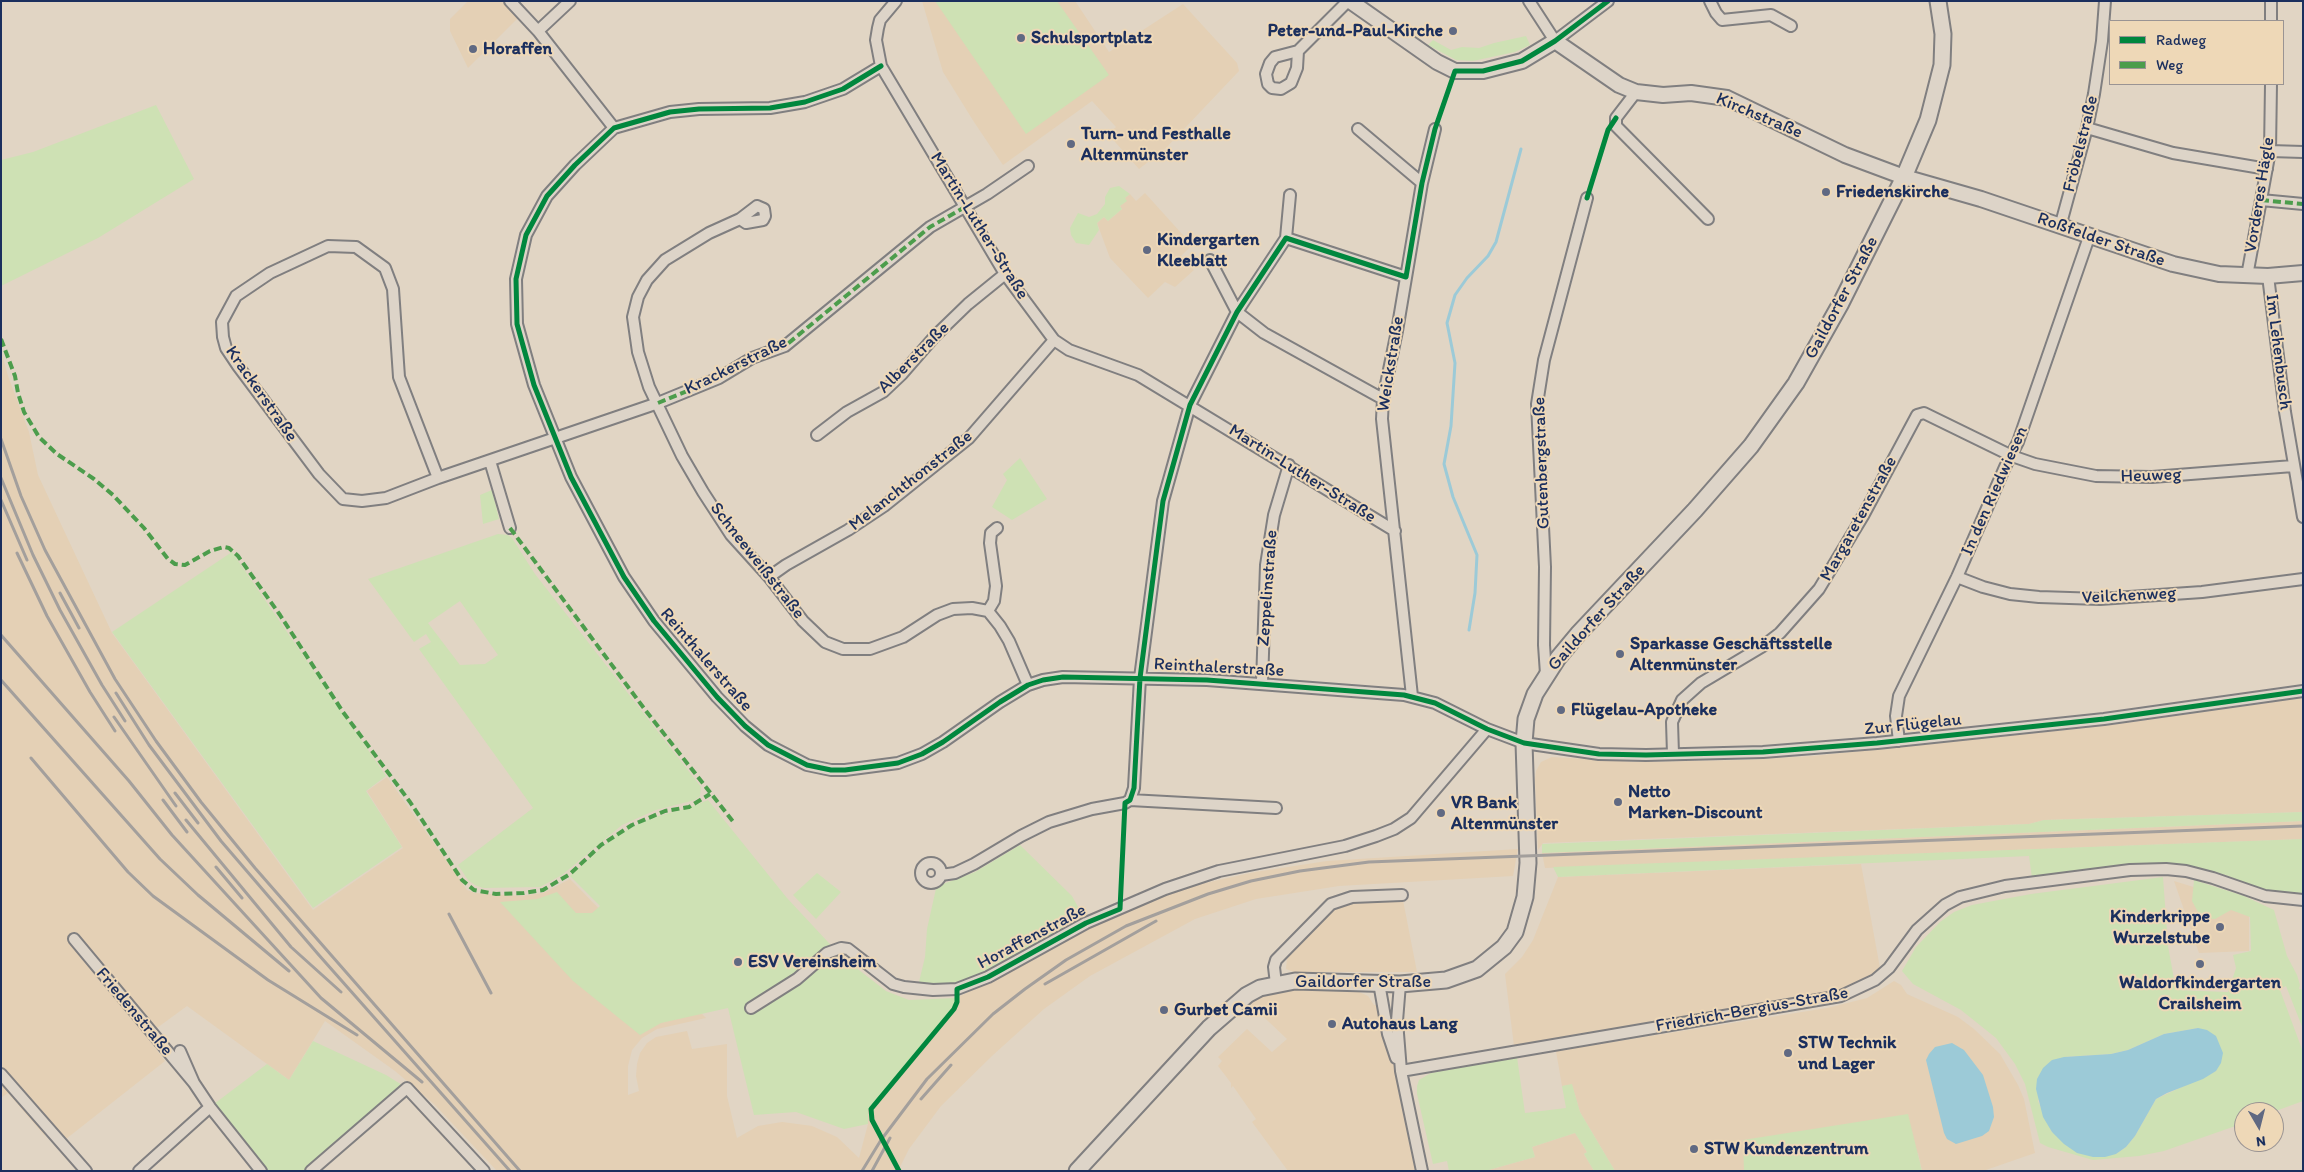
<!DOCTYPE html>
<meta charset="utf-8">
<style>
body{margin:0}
#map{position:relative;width:2304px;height:1172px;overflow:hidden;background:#e1d5c4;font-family:Itim,sans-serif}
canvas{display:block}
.frame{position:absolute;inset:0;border:2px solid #1b2f5e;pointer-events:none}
.legend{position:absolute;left:2109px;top:20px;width:175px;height:65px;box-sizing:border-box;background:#eed8b7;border:1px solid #9a9493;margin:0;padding:6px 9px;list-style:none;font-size:15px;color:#1b2f5e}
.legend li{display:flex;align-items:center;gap:10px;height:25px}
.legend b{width:25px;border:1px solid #9a9493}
.north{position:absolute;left:2234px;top:1102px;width:50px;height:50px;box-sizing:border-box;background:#eed8b7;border:1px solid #9a9493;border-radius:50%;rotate:172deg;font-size:14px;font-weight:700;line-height:20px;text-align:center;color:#1b2f5e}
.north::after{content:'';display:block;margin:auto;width:18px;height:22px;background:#606982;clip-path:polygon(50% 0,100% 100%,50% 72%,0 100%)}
</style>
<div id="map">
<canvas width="2304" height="1172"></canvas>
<div class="frame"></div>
<ul class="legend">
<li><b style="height:6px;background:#00873e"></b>Radweg</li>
<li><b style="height:6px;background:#4c9d4c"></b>Weg</li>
</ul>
<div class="north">N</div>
</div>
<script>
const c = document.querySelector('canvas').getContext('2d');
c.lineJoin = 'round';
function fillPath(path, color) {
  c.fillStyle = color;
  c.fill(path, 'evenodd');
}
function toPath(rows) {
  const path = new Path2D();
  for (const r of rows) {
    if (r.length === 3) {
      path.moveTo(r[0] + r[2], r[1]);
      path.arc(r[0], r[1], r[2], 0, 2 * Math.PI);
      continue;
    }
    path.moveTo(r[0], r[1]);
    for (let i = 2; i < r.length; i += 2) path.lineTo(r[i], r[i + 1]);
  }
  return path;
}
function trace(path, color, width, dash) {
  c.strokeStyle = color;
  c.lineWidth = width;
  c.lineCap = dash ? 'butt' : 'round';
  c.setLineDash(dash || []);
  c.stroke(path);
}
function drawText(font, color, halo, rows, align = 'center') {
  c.font = font + ' Itim,sans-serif';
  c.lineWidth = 4;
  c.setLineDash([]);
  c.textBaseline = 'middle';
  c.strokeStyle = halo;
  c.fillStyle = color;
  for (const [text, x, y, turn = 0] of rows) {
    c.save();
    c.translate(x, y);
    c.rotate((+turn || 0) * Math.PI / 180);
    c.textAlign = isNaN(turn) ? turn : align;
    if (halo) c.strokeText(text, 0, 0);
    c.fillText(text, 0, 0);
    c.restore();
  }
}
const built = toPath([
 [468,1,502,1,518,18,468,68,450,31,450,19],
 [922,1,1075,1,1109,52,1183,4,1237,63,1239,71,1166,148,1139,169,1108,134,1116,127,1092,101,1003,165,974,122,943,72],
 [1145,193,1192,245,1181,256,1194,270,1175,287,1165,282,1148,298,1110,258,1097,223,1104,217,1108,221,1122,209,1120,206,1126,201,1125,198,1130,194,1136,201],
 [1,350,8,376,29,432,38,475,112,633,313,910,403,848,367,791,387,777,467,890,475,893,520,896,543,893,570,879,706,1018,657,1029,642,1038,632,1050,628,1066,628,1095,639,1091,636,1076,637,1064,640,1053,647,1043,656,1037,687,1031,692,1049,727,1044,727,1096,737,1138,758,1126,782,1122,812,1126,837,1137,859,1158,868,1124,868,1110,953,1007,956,998,1015,969,1040,952,1095,923,1182,888,1255,872,1327,861,1518,849,1513,876,1339,886,1256,899,1195,919,1090,976,1044,1009,993,1055,941,1106,909,1149,898,1171,497,1171,434,1104,395,1071,325,1021,289,1080,187,1006,146,1036,165,1061,66,1139,44,1135,8,1093,1,1098],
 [2303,698,2303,812,2044,820,2029,824,1543,843,1538,850,1535,780,1536,771,1541,762,1552,757,1638,762,1742,760,1813,756,2104,726],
 [2303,821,2303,839,1545,868,1542,853],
 [1861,864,1880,968,1872,976,1858,984,1817,997,1514,1046,1505,974,1522,957,1533,940,1558,877],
 [2174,881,2249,904,2249,951,2199,953],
 [1402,895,1417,972,1294,972,1286,969,1287,958,1280,954,1331,904],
 [1355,981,1355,990,1368,996,1374,1005,1382,1005,1401,1071,1422,1171,1288,1171,1252,1122,1256,1119,1233,1086,1231,1088,1231,1083,1218,1066,1222,1061,1218,1057,1247,1029,1272,1052,1287,1039,1252,1006,1247,995,1260,988],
 [1894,981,1901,985,1907,994,1958,1017,1974,1029,2000,1054,2018,1085,2024,1099,2035,1153,1983,1171,1922,1171,1918,1153,1848,1171,1615,1171,1580,1112,1572,1085,1562,1086,1556,1051,1827,1008,1867,998],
 [1575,1133,1587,1152,1584,1154,1594,1171,1485,1171,1535,1157,1532,1147]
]);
const green = toPath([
 [935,1,1057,1,1109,75,1026,134],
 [1526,36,1530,45,1515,52,1473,61,1456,60,1428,45,1433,40,1451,50,1462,47,1479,48,1494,43],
 [156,105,194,179,98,238,1,286,1,160,33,152],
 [1119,186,1130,194,1125,198,1127,201,1120,206,1122,209,1108,221,1104,217,1097,223,1099,230,1089,245,1076,243,1071,235,1070,228,1078,213,1089,217,1097,214,1105,204,1105,197,1110,188],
 [1020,458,1047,499,1012,520,992,507,1007,480,1003,474],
 [492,490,499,519,483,524,480,495],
 [498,534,508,535,512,538,535,574,701,787,700,796,695,800,656,810,622,825,562,875,540,887,483,888,475,885,468,880,458,865,533,808,419,649,431,642,426,634,414,642,368,579],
 [460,601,498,655,485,664,460,665,428,623],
 [232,552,386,776,366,791,402,847,313,908,112,632],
 [708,800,787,898,841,956,886,991,909,1000,956,998,953,1007,868,1110,868,1124,844,1129,796,1112,754,1115,728,1008,661,1023,640,1035,573,981,500,902,537,899,557,892,576,913,592,913,600,906,570,876,616,835,651,818,688,808],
 [2303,812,2303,821,1542,853,1542,844,2029,824,2044,820],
 [2303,839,2303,894,2268,893,2226,875,2188,867,2032,878,2029,856,1558,877,1553,867],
 [1020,845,1072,896,1083,916,973,980,948,987,918,986,925,957,927,929,937,884,943,884,975,872],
 [817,873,841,892,816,919,793,895],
 [2163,877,2168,946,2176,990,2228,992,2236,968,2233,955,2251,951,2250,917,2231,910,2215,919,2205,918,2198,912,2192,901,2194,880,2244,896,2274,910,2287,956,2297,975,2300,985,2299,989,2303,990,2303,1029,2286,986,2278,990,2280,990,2303,1052,2303,1101,2273,1112,2244,1112,2244,1123,2164,1151,2139,1156,2093,1160,2048,1147,2040,1143,2025,1084,2015,1064,1996,1038,1961,1010,1913,984,1902,971,1916,947,1940,922,1954,912,1972,905,2031,894],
 [2198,1028,2216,1071,2156,1099,2135,1136,2126,1147,2116,1154,2052,1132,2038,1101,2064,1057,2111,1054,2128,1050,2164,1034],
 [313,1041,386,1075,407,1088,311,1171,261,1171,210,1107,267,1064,289,1080],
 [1517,1057,1525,1113,1566,1108,1562,1086,1572,1084,1580,1112,1615,1171,1594,1171,1584,1154,1587,1152,1575,1133,1532,1147,1535,1157,1485,1171,1449,1171,1447,1161,1433,1164,1417,1094,1417,1086,1419,1080,1431,1073],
 [1908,1114,1922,1171,1744,1171,1743,1140]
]);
const water = toPath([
 [2198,1028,2207,1030,2216,1036,2223,1053,2221,1063,2216,1071,2203,1079,2167,1093,2156,1099,2135,1136,2126,1147,2116,1154,2105,1157,2093,1157,2077,1153,2064,1144,2052,1132,2043,1117,2036,1089,2037,1079,2043,1068,2052,1060,2064,1057,2111,1054,2128,1050,2164,1034],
 [1952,1043,1964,1050,1983,1075,1993,1107,1994,1117,1989,1131,1982,1136,1956,1144,1947,1139,1944,1133,1926,1060,1929,1054,1935,1047]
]);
const stream = toPath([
 [1469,630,1475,593,1477,555,1453,497,1444,464,1451,426,1455,363,1447,323,1455,295,1467,278,1488,256,1496,242,1521,149]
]);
const minor = toPath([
 [510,1,538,31,614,128],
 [896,1,880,20,878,28,876,40,881,66,1005,274,1054,340,1069,350,1138,375,1395,531],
 [1529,1,1555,41,1608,1],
 [1710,1,1716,13,1722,20,1771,15,1791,26],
 [2271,1,2271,21],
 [538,31,570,1],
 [1298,51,1297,68,1291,83,1281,89,1272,88,1268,84,1266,74,1270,63,1275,57,1298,51,1348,1],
 [881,66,843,89,805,102,770,108,699,109,670,112,614,128,575,165,547,196,526,235,516,279,517,324,534,385,571,477,624,577,654,621,717,697,745,726,768,745,807,765,831,770,845,770,898,763,922,754,943,742,1000,702,1028,685,1043,680,1063,677,1207,680,1404,695,1435,703,1487,729,1524,743,1599,754,1646,755,1763,752,1877,743,2104,719,2303,691],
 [1636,92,1616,118,1616,126,1708,219],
 [2087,128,2173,153,2267,169],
 [1358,129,1422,183],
 [2270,151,2303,152],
 [2261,200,2303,204],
 [757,206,764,209,765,216,763,220,746,223,740,219,757,206],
 [740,219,709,233,665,260,647,280,638,297,633,317,638,352,649,387,682,456,703,492,731,535,769,577,803,621,825,642,843,649,870,649,903,637,937,615,953,609,972,608,988,611,1000,626,1009,641,1028,685],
 [2060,227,2087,128,2094,94,2102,41,2105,1],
 [1286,238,1406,277],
 [1210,260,1237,312,1264,333,1383,399],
 [2247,276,2270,151,2271,84],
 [2268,276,2285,412,2303,517],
 [817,435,847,412,883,392,902,374,935,336,968,304,1005,274],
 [490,461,510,528],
 [438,478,399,377,393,289,385,268,356,247,328,246,270,273,236,296,222,322,223,337,226,348,238,366,319,474,343,499,362,501,386,498,438,478,658,403,719,378,752,358,785,346,930,227,987,194,1028,166],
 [769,577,786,565,848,530,884,506,969,438,1054,340],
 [1957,577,1983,587,2010,594,2039,597,2100,599,2202,592,2303,579],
 [988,611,994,601,996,586,990,543,991,533,997,528],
 [1546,674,1544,645,1545,567,1537,404,1544,360,1587,198],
 [1262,683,1266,565,1274,515,1289,465],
 [1412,696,1382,419,1383,399,1397,331,1422,183,1435,129],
 [1899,741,1896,716,1899,696,1957,577,2005,467,2018,442,2089,237],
 [1673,754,1672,722,1682,700,1701,683,1763,646,1780,633,1819,589,1863,516,1917,415,1924,413,2012,456,2035,464,2096,476,2152,477,2293,466],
 [1130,800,1134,788,1140,678,1163,501,1190,405,1237,312,1286,238,1290,195],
 [931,873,10],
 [941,875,955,873,974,864,1021,836,1049,822,1092,809,1125,803,1130,800,1276,808],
 [74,939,194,1083],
 [1379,983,1388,1034,1396,1058],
 [1276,984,1274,967,1276,960,1331,904,1352,897,1402,895],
 [1400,984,1397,1021,1401,1071,1422,1171],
 [751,1008,797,979,827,953,841,948,848,949,893,984,904,987,933,990,957,989,988,977,1086,923,1165,889,1219,871,1345,846,1376,836,1394,829,1411,818,1487,729],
 [180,1051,194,1083,210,1107,261,1171],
 [1401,1071,1841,996,1875,980,1889,968,1917,930,1945,905,1960,897,2005,886,2130,870,2166,869,2186,871,2213,878,2265,896,2303,900],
 [1,1074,86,1171],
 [139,1171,210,1107],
 [311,1171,407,1088,484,1171]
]);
const tertiary = toPath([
 [1350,1,1437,62,1455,71,1483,71,1522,61,1555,41,1619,85,1636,92,1663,95,1691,93,1727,98,1845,155,1904,177,1981,199,2173,264,2219,274,2268,276,2303,273]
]);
const secondary = toPath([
 [1077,1171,1209,1028,1247,995,1260,988,1295,981,1400,984,1446,980,1477,969,1504,947,1515,932,1525,897,1528,863,1524,743,1526,719,1535,694,1558,658,1578,634,1695,510,1751,446,1796,383,1841,303,1904,177,1928,120,1942,65,1943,34,1938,1]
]);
const rail = toPath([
 [1,439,21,496,45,550,115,679,156,741,201,802,255,868,520,1171],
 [1,478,33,555,60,610,102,685,125,721],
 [1,500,27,560],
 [17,553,47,616,90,692,115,731],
 [60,593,79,628],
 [1,635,129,781,172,835,321,998,422,1082],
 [1,680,160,859,198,895,289,971],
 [116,693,149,745,221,841,318,954,510,1171],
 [114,717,176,806],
 [31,758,128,872,153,896,268,980,357,1035],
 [175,793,198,823],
 [163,800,187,832],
 [186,820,291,947,341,992],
 [216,867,242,898],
 [449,914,491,993],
 [1045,984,1156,921],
 [921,1099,951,1065],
 [862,1171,881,1140,927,1079,993,1014,1025,989,1066,960,1126,926,1208,894,1251,881,1300,871,1369,862,2303,826],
 [872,1171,890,1138]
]);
const quiet = toPath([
 [2261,200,2303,204],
 [1,339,15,376,18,393,24,412,39,437,57,454,94,479,113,495,144,528,168,559,175,564,185,565,210,551,224,547,229,548,238,556,280,615,343,712,410,802,462,880,474,890,496,894,524,893,543,890,570,874,601,845,632,825,665,811,689,807,710,794],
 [658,403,719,378,752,358,785,346,930,227,965,207],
 [510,528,646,711,735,824]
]);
const cycleway = toPath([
 [881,66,843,89,805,102,770,108,699,109,670,112,614,128,575,165,547,196,526,235,516,279,517,324,534,385,571,477,624,577,654,621,717,697,745,726,768,745,807,765,831,770,845,770,898,763,922,754,943,742,1000,702,1028,685,1043,680,1063,677,1207,680,1404,695,1435,703,1487,729,1524,743,1599,754,1646,755,1763,752,1877,743,2104,719,2303,691],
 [1587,198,1608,130,1616,118],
 [899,1171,872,1120,871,1109,954,1009,957,1002,957,989,988,977,1086,923,1120,909,1125,803,1130,800,1134,788,1140,678,1163,501,1190,405,1237,312,1286,238,1406,277,1422,183,1435,129,1455,71,1483,71,1522,61,1555,41,1608,1]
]);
const markers = [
 [1453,31,5,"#606982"],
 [1021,38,5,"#606982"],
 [473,49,5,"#606982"],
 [1071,144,5,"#606982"],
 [1826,192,5,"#606982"],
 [1147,250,5,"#606982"],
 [1620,654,5,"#606982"],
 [1561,710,5,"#606982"],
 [1618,802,5,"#606982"],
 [1441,813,5,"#606982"],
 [2220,927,5,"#606982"],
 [738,962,5,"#606982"],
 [2200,964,5,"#606982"],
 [1164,1010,5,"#606982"],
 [1332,1024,5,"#606982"],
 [1788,1053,5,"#606982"],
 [1694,1149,5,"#606982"]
];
const poiNames = [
 ["Peter-und-Paul-Kirche",1443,31,"right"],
 ["Schulsportplatz",1031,38],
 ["Horaffen",483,49],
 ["Turn- und Festhalle",1081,134],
 ["Altenmünster",1081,155],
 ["Friedenskirche",1836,192],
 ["Kindergarten",1157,240],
 ["Kleeblatt",1157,261],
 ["Sparkasse Geschäftsstelle",1630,644],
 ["Altenmünster",1630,665],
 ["Flügelau-Apotheke",1571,710],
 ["Netto",1628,792],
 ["Marken-Discount",1628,813],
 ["VR Bank",1451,803],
 ["Altenmünster",1451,824],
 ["Kinderkrippe",2210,917,"right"],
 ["Wurzelstube",2210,938,"right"],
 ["ESV Vereinsheim",748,962],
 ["Waldorfkindergarten",2200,983,"center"],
 ["Crailsheim",2200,1004,"center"],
 ["Gurbet Camii",1174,1010],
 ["Autohaus Lang",1342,1024],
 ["STW Technik",1798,1043],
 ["und Lager",1798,1064],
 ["STW Kundenzentrum",1704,1149]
];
const streetNames = [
 ["Kirchstraße",1759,116,23],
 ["Fröbelstraße",2081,144,-76],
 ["Vorderes Hägle",2260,195,-81],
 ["Martin-Luther-Straße",979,226,58],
 ["Roßfelder Straße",2101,240,19],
 ["Gaildorfer Straße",1842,298,-62],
 ["Im Lehenbusch",2278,352,83],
 ["Alberstraße",914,358,-45],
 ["Weickstraße",1391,364,-81],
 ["Krackerstraße",736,366,-26],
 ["Krackerstraße",261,394,55],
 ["Gutenbergstraße",1542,463,-92],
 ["Martin-Luther-Straße",1302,474,32],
 ["Heuweg",2151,476,-2],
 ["Melanchthonstraße",911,481,-38],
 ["In den Riedwiesen",1995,491,-66],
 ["Margaretenstraße",1859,519,-61],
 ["Schneeweißstraße",757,561,52],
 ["Zeppelinstraße",1268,588,-86],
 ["Veilchenweg",2129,596,-3],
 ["Gaildorfer Straße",1597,618,-48],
 ["Reinthalerstraße",706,660,49],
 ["Reinthalerstraße",1219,668,3],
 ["Zur Flügelau",1913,725,-6],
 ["Horaffenstraße",1032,937,-28],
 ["Gaildorfer Straße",1363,982],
 ["Friedrich-Bergius-Straße",1752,1010,-10],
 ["Friedenstraße",134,1012,50]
];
fillPath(built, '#e4d0b5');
fillPath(green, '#cee1b4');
fillPath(water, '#9ccad7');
trace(stream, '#9ccad7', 3);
trace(minor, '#807f80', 14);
trace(tertiary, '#807f80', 18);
trace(secondary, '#807f80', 19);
trace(minor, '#ddd4c8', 10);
trace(tertiary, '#ddd4c8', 14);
trace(secondary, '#ddd4c8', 15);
trace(rail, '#a39f9c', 3);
trace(quiet, '#4c9d4c', 4, [8, 4]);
trace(cycleway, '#00873e', 5);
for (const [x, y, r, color] of markers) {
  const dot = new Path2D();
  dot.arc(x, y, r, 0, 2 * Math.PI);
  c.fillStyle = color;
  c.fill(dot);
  trace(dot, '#eed8b7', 2);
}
drawText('bold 18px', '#1b2f5e', '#eed8b7', poiNames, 'left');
drawText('18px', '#1b2f5e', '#eed8b7', streetNames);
</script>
